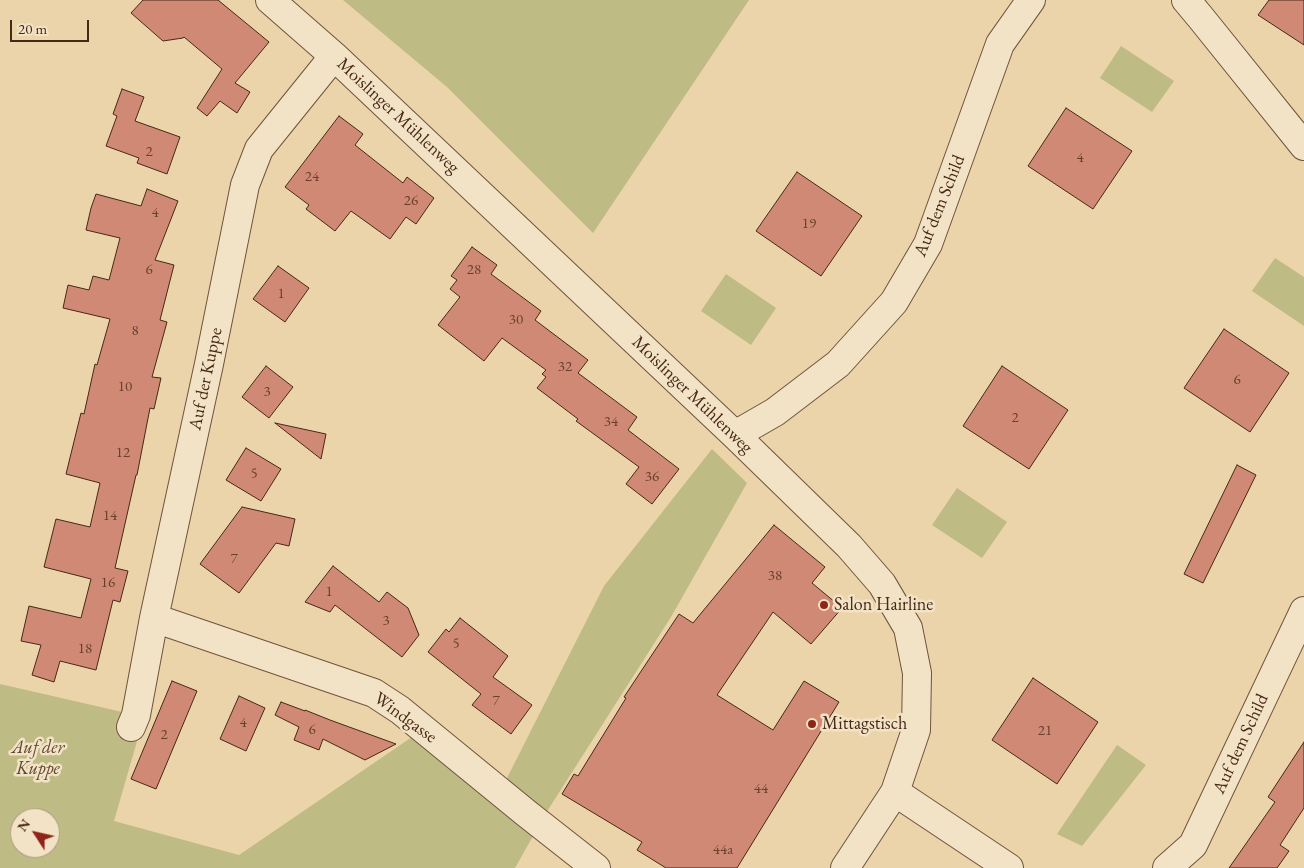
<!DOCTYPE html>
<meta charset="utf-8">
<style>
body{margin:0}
#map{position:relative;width:1304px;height:868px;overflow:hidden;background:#ebd4a9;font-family:"EB Garamond",serif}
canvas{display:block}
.north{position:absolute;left:10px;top:808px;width:50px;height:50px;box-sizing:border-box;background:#f2e3c7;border:1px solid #ae9881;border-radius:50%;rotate:305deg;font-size:14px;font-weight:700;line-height:20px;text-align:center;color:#472817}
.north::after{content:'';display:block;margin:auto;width:18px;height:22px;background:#8f2418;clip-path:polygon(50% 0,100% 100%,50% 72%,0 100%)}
.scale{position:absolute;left:10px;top:20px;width:79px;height:22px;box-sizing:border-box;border:2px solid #472817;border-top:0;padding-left:6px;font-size:15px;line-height:18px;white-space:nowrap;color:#472817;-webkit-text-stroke:4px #f2e3c7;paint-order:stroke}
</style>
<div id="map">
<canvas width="1304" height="868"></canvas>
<div class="north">N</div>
<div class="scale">20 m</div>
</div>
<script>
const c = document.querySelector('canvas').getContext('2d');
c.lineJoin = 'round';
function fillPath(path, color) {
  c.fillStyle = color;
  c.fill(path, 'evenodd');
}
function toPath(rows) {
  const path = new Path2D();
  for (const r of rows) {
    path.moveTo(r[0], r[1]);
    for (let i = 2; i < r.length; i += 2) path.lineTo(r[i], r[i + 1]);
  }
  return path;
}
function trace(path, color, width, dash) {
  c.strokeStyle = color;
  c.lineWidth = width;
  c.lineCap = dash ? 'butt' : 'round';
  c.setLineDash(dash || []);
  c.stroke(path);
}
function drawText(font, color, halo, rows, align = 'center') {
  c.font = font + ' "EB Garamond",serif';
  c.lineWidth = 5;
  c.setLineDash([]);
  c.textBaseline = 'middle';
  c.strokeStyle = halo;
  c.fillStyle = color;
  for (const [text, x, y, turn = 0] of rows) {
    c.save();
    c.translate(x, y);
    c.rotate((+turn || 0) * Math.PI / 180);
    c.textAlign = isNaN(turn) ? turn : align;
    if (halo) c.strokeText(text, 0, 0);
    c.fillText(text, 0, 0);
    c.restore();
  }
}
const green = toPath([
 [343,0,749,0,593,233,447,87],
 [1121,46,1174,81,1152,112,1100,78],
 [1275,258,1304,277,1304,326,1252,291],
 [726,274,776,308,751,345,701,311],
 [712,449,747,483,671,617,546,813,515,868,0,868,0,684,144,717,114,821,239,855,412,737,506,780,604,586],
 [20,818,50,818,50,848,20,848],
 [957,488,1007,522,982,558,932,525],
 [1117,745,1146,765,1082,846,1057,834]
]);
const building = toPath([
 [143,0,218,0,269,42,235,83,250,92,237,113,220,101,207,116,197,108,222,69,184,37,183,38,163,41,131,13,143,0],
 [1269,0,1304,0,1304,45,1258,15,1269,0],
 [122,89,144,97,135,121,180,137,167,174,137,163,139,158,106,146,117,116,113,114,122,89],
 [1066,108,1132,151,1093,209,1028,166,1066,108],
 [339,116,363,134,355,145,403,183,407,177,434,198,416,224,406,217,390,239,351,211,335,231,306,209,309,205,285,187,339,116],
 [797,172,862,216,821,276,756,231,797,172],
 [147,189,178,201,155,260,174,265,160,320,167,322,152,377,161,378,154,409,150,408,137,475,136,475,115,568,128,571,120,602,113,600,96,670,60,661,54,682,32,675,41,645,21,641,29,606,81,618,91,579,44,567,56,519,90,527,100,483,66,474,81,413,84,414,95,364,97,365,110,319,63,308,68,285,89,290,93,276,109,280,120,238,86,230,91,208,96,194,141,206,147,189],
 [472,247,497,265,491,274,541,311,535,320,588,360,578,373,637,417,628,430,679,469,652,504,626,484,639,467,576,421,578,419,537,388,546,377,542,374,546,370,502,338,484,361,438,325,460,297,450,289,457,280,451,276,472,247],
 [278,266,309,288,285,322,253,299,278,266],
 [1224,329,1289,373,1250,432,1184,388,1224,329],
 [266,366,293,387,269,418,242,397,266,366],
 [1002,366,1068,410,1029,469,963,426,1002,366],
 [275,423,326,434,321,459,275,423],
 [246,448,281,469,261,501,226,480,246,448],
 [1237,465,1256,475,1203,583,1184,574,1237,465],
 [242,507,295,519,289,546,276,543,239,593,200,564,242,507],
 [774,525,825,567,812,583,842,608,811,644,773,612,717,695,773,730,804,681,839,702,737,868,666,868,637,850,642,842,562,794,574,774,578,776,626,698,624,697,679,614,693,623,774,525],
 [333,566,379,602,387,592,408,608,419,635,402,657,335,605,330,612,305,602,333,566],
 [460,618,508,656,493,677,532,705,511,734,472,705,481,694,428,652,446,629,449,632,460,618],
 [1033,678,1098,722,1057,784,992,740,1033,678],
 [172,681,197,691,156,789,131,779,172,681],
 [239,696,265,708,246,751,220,739,239,696],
 [281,702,305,711,305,710,330,720,396,744,365,760,323,739,319,750,294,740,299,727,275,715,281,702],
 [1304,742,1304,808,1280,845,1289,851,1277,868,1229,868,1275,802,1268,797,1304,742]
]);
const minor = toPath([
 [270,0,334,56,735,435,849,546,882,584,908,628,917,673,916,730,895,792,845,868],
 [1186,0,1201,18,1304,146],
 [735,435,775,412,838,364,894,302,928,244,1000,44,1031,0],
 [154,618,374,693,400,710,526,813,596,868],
 [131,727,136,715,154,618,209,364,245,185,259,149,334,56],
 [895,792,1009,868],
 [1167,868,1193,845,1304,611]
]);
const markers = [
 [824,605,5,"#8f2418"],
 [812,724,5,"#8f2418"]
];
const numberNames = [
 ["2",149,152],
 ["4",1080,158],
 ["24",312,177],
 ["26",411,201],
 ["4",155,213],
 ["19",809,224],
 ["6",149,270],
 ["28",474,270],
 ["1",281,294],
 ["30",516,320],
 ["8",135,331],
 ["32",565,367],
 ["6",1237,380],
 ["10",125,387],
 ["3",267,392],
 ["2",1015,418],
 ["34",611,422],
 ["12",123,453],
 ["5",254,474],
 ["36",652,477],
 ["14",110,516],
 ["7",234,559],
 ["38",775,576],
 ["16",108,583],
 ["1",329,592],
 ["3",386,621],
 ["5",456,644],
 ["18",85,649],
 ["7",496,701],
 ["4",243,723],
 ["6",312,730],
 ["21",1045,731],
 ["2",164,735],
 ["44",761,789],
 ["44a",723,850]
];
const streetNames = [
 ["Moislinger Mühlenweg",398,116,43],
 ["Auf dem Schild",940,206,-68],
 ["Auf der Kuppe",206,379,-78],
 ["Moislinger Mühlenweg",692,395,44],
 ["Windgasse",405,718,36],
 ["Auf dem Schild",1241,744,-65]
];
const poiNames = [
 ["Salon Hairline",834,605],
 ["Mittagstisch",822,724]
];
const parkNames = [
 ["Auf der",38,748],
 ["Kuppe",38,769]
];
fillPath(green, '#bebb84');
fillPath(building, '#cf8975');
trace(building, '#472817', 1);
trace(minor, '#70533c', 30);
trace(minor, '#f2e3c7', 28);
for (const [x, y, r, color] of markers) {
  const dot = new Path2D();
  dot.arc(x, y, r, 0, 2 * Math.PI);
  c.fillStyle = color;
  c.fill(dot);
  trace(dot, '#f2e3c7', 2);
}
drawText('15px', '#69402e', null, numberNames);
drawText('18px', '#472817', '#f2e3c7', streetNames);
drawText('18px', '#472817', '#f2e3c7', poiNames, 'left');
drawText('italic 18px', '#5f452d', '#f2e3c7', parkNames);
</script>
